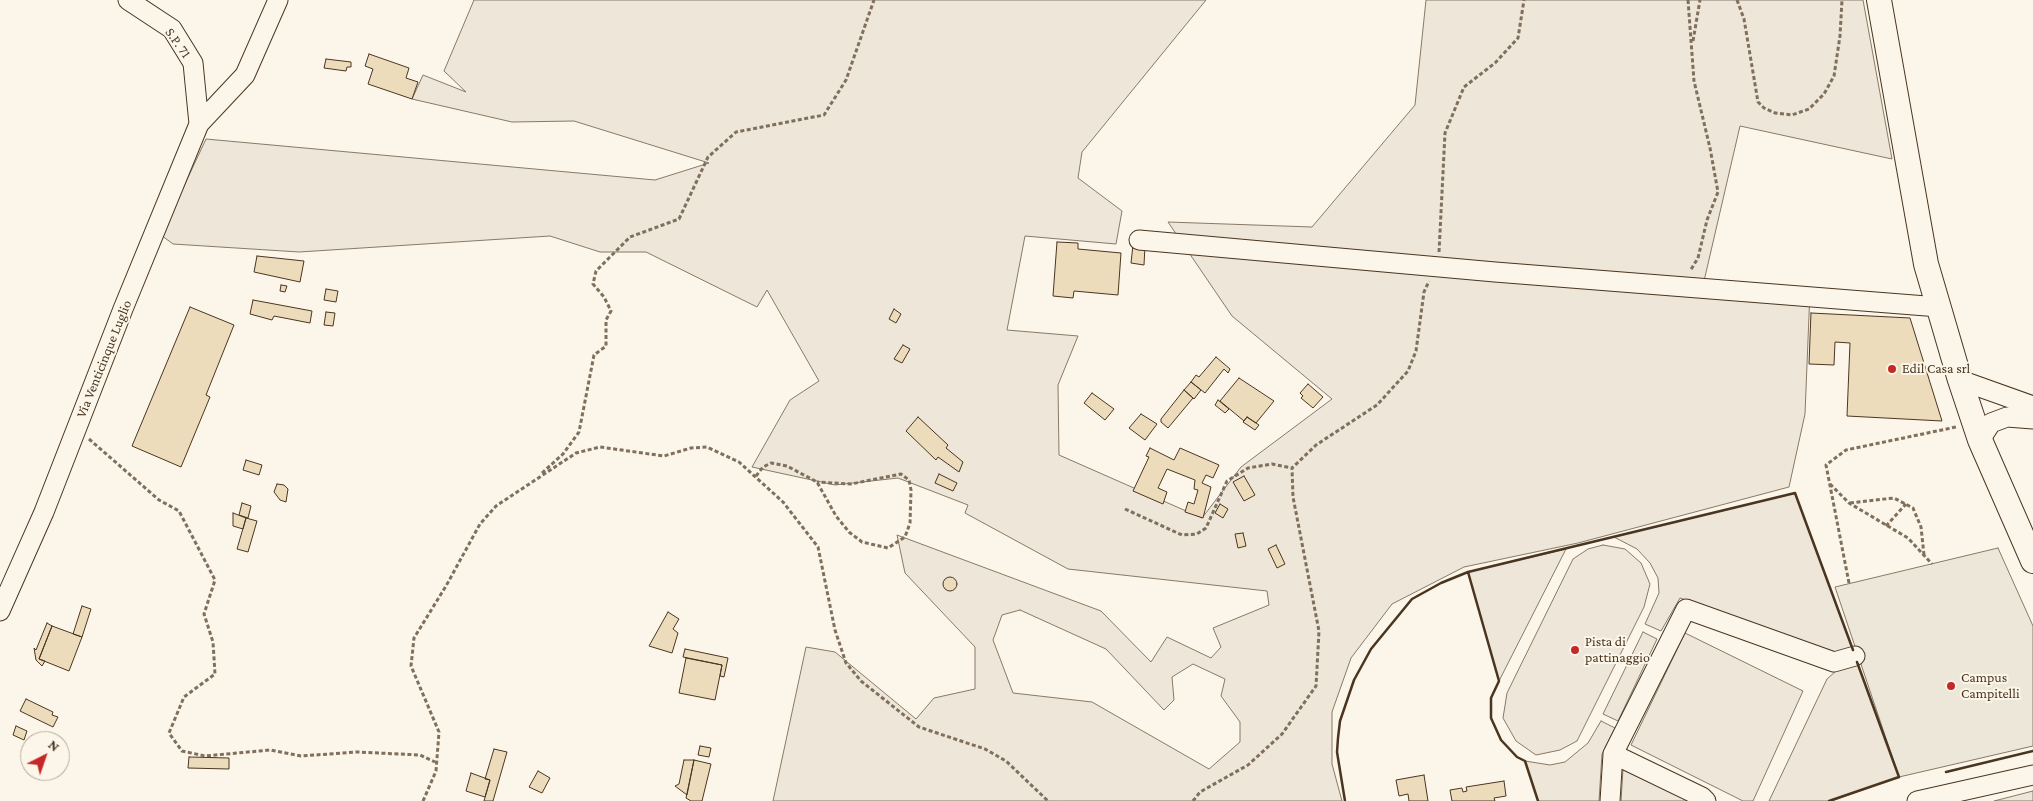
<!DOCTYPE html>
<style>
body{margin:0}
#map{position:relative;width:2033px;height:801px;overflow:hidden;background:#fbf6e9;font-family:"Crimson Pro",serif}
canvas{display:block}
.north{position:absolute;left:20px;top:731px;width:50px;height:50px;box-sizing:border-box;background:#fbf6e9;border:1px solid #b4a999;border-radius:50%;rotate:41deg;font-size:14px;font-weight:700;line-height:20px;text-align:center;color:#4a3520}
.north::after{content:'';display:block;margin:auto;width:18px;height:22px;background:#c62828;clip-path:polygon(50% 0,100% 100%,50% 72%,0 100%)}
</style>
<div id="map">
<canvas width="2033" height="801"></canvas>
<div class="north">N</div>
</div>
<script>
const c = document.querySelector('canvas').getContext('2d');
c.lineJoin = 'round';
function fillPath(path, color) {
  c.fillStyle = color;
  c.fill(path, 'evenodd');
}
function toPath(rows) {
  const path = new Path2D();
  for (const r of rows) {
    if (r.length === 3) {
      path.moveTo(r[0] + r[2], r[1]);
      path.arc(r[0], r[1], r[2], 0, 2 * Math.PI);
      continue;
    }
    path.moveTo(r[0], r[1]);
    for (let i = 2; i < r.length; i += 2) path.lineTo(r[i], r[i + 1]);
  }
  return path;
}
function trace(path, color, width, dash) {
  c.strokeStyle = color;
  c.lineWidth = width;
  c.lineCap = dash ? 'butt' : 'round';
  c.setLineDash(dash || []);
  c.stroke(path);
}
function drawText(font, color, halo, rows, align = 'center') {
  c.font = font + ' "Crimson Pro",serif';
  c.lineWidth = 4;
  c.setLineDash([]);
  c.textBaseline = 'middle';
  c.strokeStyle = halo;
  c.fillStyle = color;
  for (const [text, x, y, turn = 0] of rows) {
    c.save();
    c.translate(x, y);
    c.rotate((+turn || 0) * Math.PI / 180);
    c.textAlign = isNaN(turn) ? turn : align;
    if (halo) c.strokeText(text, 0, 0);
    c.fillText(text, 0, 0);
    c.restore();
  }
}
const green = toPath([
 [474,0,1206,0,1082,152,1078,178,1122,211,1116,244,1025,236,1007,330,1078,336,1058,385,1059,455,1202,518,1241,467,1332,399,1232,316,1168,222,1312,227,1415,105,1426,0,1863,0,1892,159,1740,126,1704,281,1810,291,1805,414,1789,487,1578,543,1464,567,1392,604,1351,658,1332,712,1332,764,1342,801,773,801,806,647,835,652,916,719,934,698,975,689,975,647,905,573,897,535,1101,611,1151,662,1167,637,1211,658,1221,647,1213,628,1269,605,1267,591,1068,569,965,513,968,505,898,478,835,485,752,467,790,400,819,381,767,290,757,307,646,252,600,252,550,236,299,252,173,244,161,235,206,139,655,180,709,163,574,121,512,122,412,99,423,75,466,92,444,71,474,0],
 [1020,610,1106,649,1164,710,1174,700,1172,677,1193,664,1225,679,1221,696,1240,722,1240,742,1209,769,1092,702,1013,693,993,640,1002,615,1020,610],
 [1795,493,1852,648,1835,652,1680,598,1661,631,1645,624,1659,593,1658,578,1650,563,1637,549,1614,537,1795,493],
 [1603,545,1625,549,1641,563,1650,584,1644,607,1577,741,1560,750,1536,755,1516,741,1503,718,1507,693,1573,559,1588,549,1603,545],
 [1566,549,1499,681,1468,572,1566,549],
 [1643,632,1657,639,1618,721,1603,714,1643,632],
 [1685,633,1803,691,1753,801,1743,801,1631,745,1685,633],
 [1857,662,1899,777,1832,801,1769,801,1827,679,1836,671,1857,662],
 [1601,721,1615,728,1602,754,1599,801,1538,801,1525,761,1550,765,1565,762,1588,743,1601,721],
 [1623,769,1692,801,1621,801,1623,769],
 [2033,791,2033,801,1994,801,2033,791]
]);
const parking = toPath([
 [1998,548,2033,626,2033,746,1899,777,1835,587,1998,548]
]);
const building = toPath([
 [369,54,409,68,406,78,418,82,412,99,368,84,373,69,365,66,369,54],
 [326,59,351,62,351,67,347,67,346,71,324,68,326,59],
 [1057,242,1078,243,1078,249,1121,253,1118,295,1074,291,1073,298,1053,296,1057,242],
 [1133,245,1145,246,1144,265,1131,263,1133,245],
 [257,256,304,261,300,282,254,272,257,256],
 [281,285,287,286,285,292,280,291,281,285],
 [326,289,338,291,336,302,324,300,326,289],
 [253,300,312,311,310,323,274,316,272,320,250,314,253,300],
 [190,307,234,325,206,395,210,397,181,467,132,446,190,307],
 [894,309,901,314,896,323,889,319,894,309],
 [326,312,335,313,333,326,324,325,326,312],
 [1811,313,1910,318,1942,421,1847,416,1850,343,1835,342,1834,365,1809,364,1811,313],
 [903,345,910,349,902,363,894,359,903,345],
 [1216,357,1230,369,1228,373,1224,369,1205,393,1191,382,1196,375,1199,377,1216,357],
 [1239,378,1274,401,1256,423,1247,417,1244,421,1220,401,1239,378],
 [1191,382,1201,390,1194,399,1184,390,1191,382],
 [1308,384,1323,397,1313,408,1301,398,1303,396,1300,393,1308,384],
 [1184,390,1193,398,1168,428,1161,422,1161,419,1184,390],
 [1092,393,1114,409,1105,420,1084,403,1092,393],
 [1218,400,1229,409,1225,413,1215,405,1218,400],
 [1141,414,1157,424,1145,440,1129,428,1141,414],
 [918,417,948,445,946,448,963,462,959,472,938,457,936,460,906,431,918,417],
 [1247,417,1259,425,1255,430,1243,422,1247,417],
 [1150,448,1174,460,1180,448,1219,465,1213,478,1206,475,1202,483,1211,487,1203,518,1185,512,1188,502,1194,504,1198,490,1194,489,1195,480,1167,469,1158,488,1167,492,1163,504,1133,491,1149,457,1146,456,1150,448],
 [246,460,262,465,259,475,243,470,246,460],
 [939,474,957,483,953,491,935,483,939,474],
 [1244,476,1255,495,1244,501,1233,482,1244,476],
 [277,484,284,485,288,489,286,502,280,500,274,492,277,484],
 [242,503,251,506,248,518,239,515,242,503],
 [1220,504,1228,509,1223,518,1215,513,1220,504],
 [233,513,246,518,243,529,233,526,233,513],
 [246,518,257,521,248,552,237,549,246,518],
 [1243,533,1246,546,1238,548,1235,534,1243,533],
 [1276,545,1285,564,1277,568,1268,549,1276,545],
 [950,584,7],
 [82,606,91,609,82,637,73,634,82,606],
 [668,612,679,619,673,629,678,633,672,653,649,646,668,612],
 [47,623,52,626,39,659,45,661,42,666,36,660,34,648,36,650,47,623],
 [52,626,82,637,69,671,39,659,52,626],
 [685,649,728,658,724,677,720,676,722,665,683,657,685,649],
 [686,658,722,665,715,700,679,693,686,658],
 [26,699,53,712,52,715,58,717,53,727,20,711,26,699],
 [16,726,27,731,24,740,13,735,16,726],
 [700,746,711,748,709,757,698,755,700,746],
 [494,749,507,752,493,801,484,801,490,780,485,779,494,749],
 [189,757,229,758,229,769,188,768,189,757],
 [684,760,694,760,687,795,675,786,679,784,684,760],
 [694,760,711,764,702,801,691,801,686,798,694,760],
 [538,771,550,778,542,793,529,787,538,771],
 [471,773,490,780,485,797,466,791,471,773],
 [1424,775,1428,801,1409,801,1408,794,1399,796,1396,780,1424,775],
 [1504,781,1506,796,1494,798,1495,801,1452,801,1450,790,1462,788,1463,792,1467,791,1466,787,1504,781]
]);
const path = toPath([
 [1688,0,1694,81,1710,148,1718,192,1707,220,1698,258,1690,271],
 [1737,0,1744,19,1758,102,1764,108,1775,113,1792,115,1809,109,1824,94,1834,76,1840,36,1842,0],
 [1693,41,1700,0],
 [1439,252,1445,133,1464,87,1495,63,1518,38,1524,0],
 [89,439,159,500,179,511,215,580,204,614,213,642,215,674,184,697,169,733,182,751,205,756,270,750,301,756,357,752,420,755,435,762],
 [542,473,563,454,579,432,594,355,606,346,606,320,611,311,604,297,593,284,596,271,630,237,679,219,708,157,736,132,824,115,846,80,874,0],
 [756,476,763,467,771,463,787,466,817,482,836,516,849,532,862,542,888,548,905,537,910,523,911,490,909,480,901,474,851,484,817,482],
 [1830,484,1849,503,1908,538,1932,564],
 [1850,503,1894,498,1913,508,1921,527,1924,555],
 [1125,509,1182,535,1197,534,1206,528,1227,481,1248,468,1272,464,1292,468],
 [1886,526,1906,504],
 [1849,583,1826,465,1846,450,1956,427],
 [423,801,436,771,439,732,411,666,414,638,446,586,480,524,496,506,576,453,600,447,664,456,691,448,707,447,739,462,783,502,818,547,835,630,846,663,861,681,919,727,985,749,1006,761,1048,801],
 [1193,801,1200,792,1248,765,1282,734,1316,686,1319,631,1293,497,1292,468,1316,445,1377,405,1408,371,1416,351,1424,292,1429,281]
]);
const minor = toPath([
 [199,124,245,75,278,0],
 [1139,240,1495,272,1939,307],
 [1960,380,2033,406],
 [1980,440,1991,423,2007,417,2033,419],
 [0,611,44,512,123,309,199,124,193,63,172,29,128,0],
 [1613,754,1702,797,1706,801],
 [1610,801,1613,754,1686,609,1834,662,1855,656],
 [1917,801,2033,775]
]);
const major = toPath([
 [1879,0,1926,264,1960,380,1980,440,2033,561]
]);
const wall = toPath([
 [1946,772,2033,751],
 [1345,801,1337,752,1338,738,1340,721,1354,680,1371,649,1412,599,1441,583,1468,572],
 [1538,801,1525,761,1517,757,1501,740,1491,718,1491,698,1499,681,1468,572,1795,493,1853,650],
 [1829,801,1899,777,1857,662]
]);
const markers = [
 [1892,369,5,"#c62828"],
 [1575,650,5,"#c62828"],
 [1951,686,5,"#c62828"]
];
const streetNames = [
 ["S.P. 71",178,43,54],
 ["Via Venticinque Luglio",104,359,-68]
];
const poiNames = [
 ["Edil Casa srl",1902,369],
 ["Pista di",1585,642],
 ["pattinaggio",1585,658],
 ["Campus",1961,678],
 ["Campitelli",1961,694]
];
fillPath(green, '#ede6d9');
trace(green, '#887966', 1);
fillPath(parking, '#ede7d9');
trace(parking, '#887966', 1);
fillPath(building, '#ecdcbc');
trace(building, '#4a3520', 1);
trace(minor, '#4a3520', 21);
trace(major, '#4a3520', 26);
trace(path, '#7f6f5c', 3, [4, 2.5]);
trace(minor, '#fbf6e9', 19);
trace(major, '#fbf6e9', 24);
trace(wall, '#4a3520', 2.5);
for (const [x, y, r, color] of markers) {
  const dot = new Path2D();
  dot.arc(x, y, r, 0, 2 * Math.PI);
  c.fillStyle = color;
  c.fill(dot);
  trace(dot, '#fbf6e9', 2);
}
drawText('14px', '#4a3520', '#fbf6e9', streetNames);
drawText('14px', '#4a3520', '#fbf6e9', poiNames, 'left');
</script>
